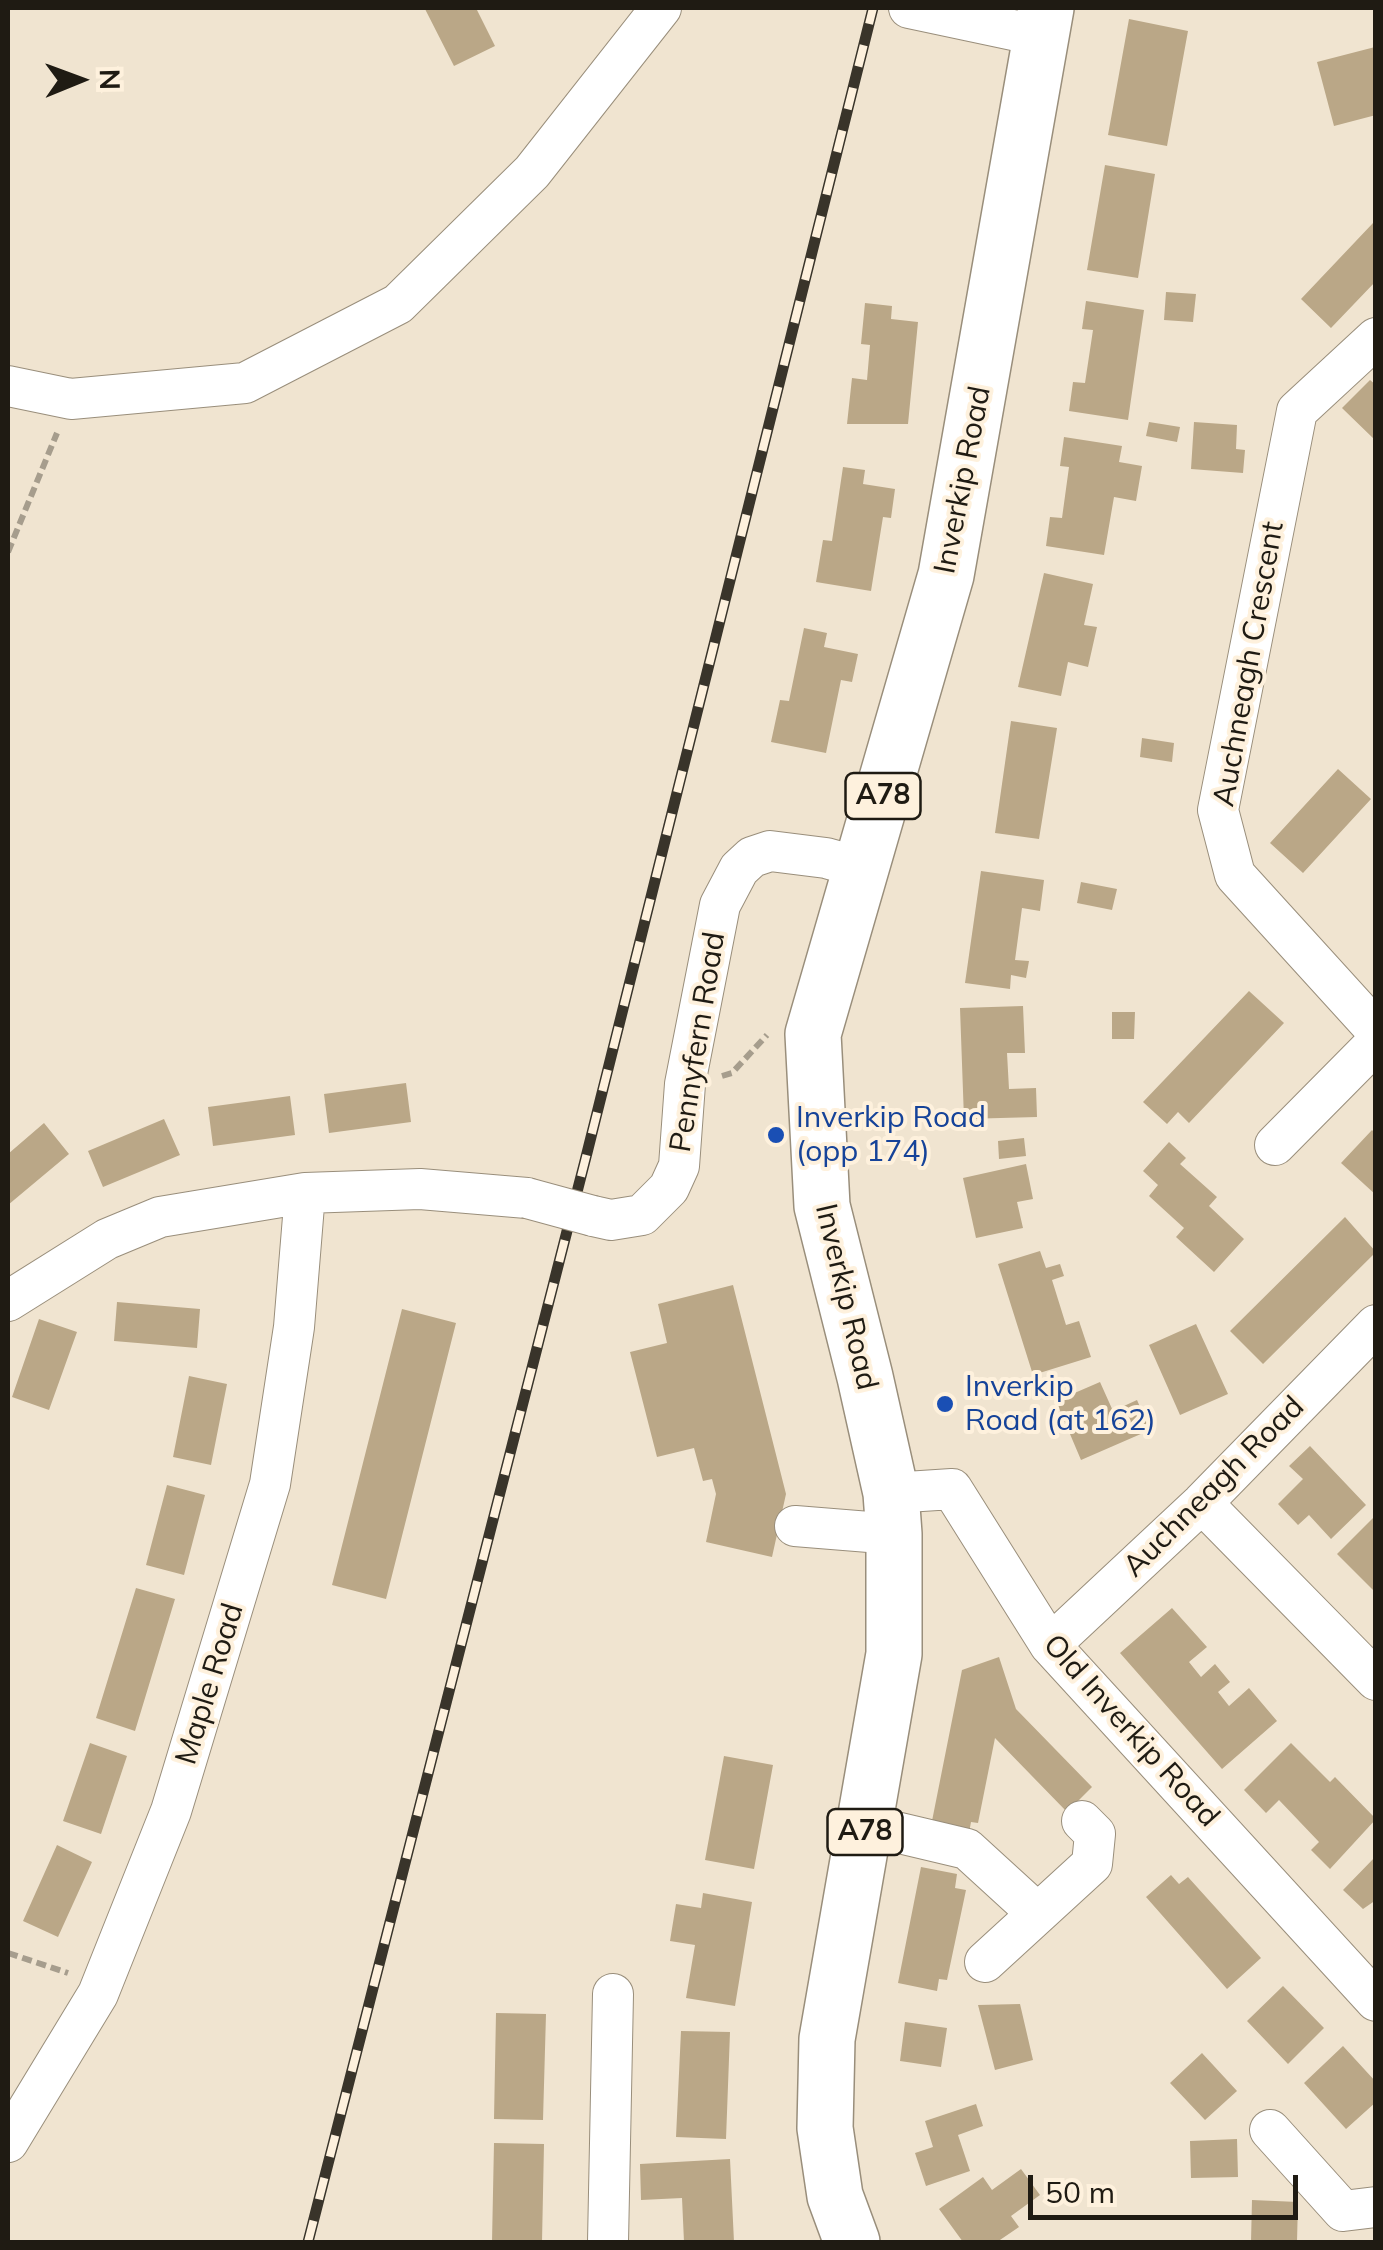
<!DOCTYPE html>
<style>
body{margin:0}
#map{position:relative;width:1383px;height:2250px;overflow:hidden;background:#f0e4d0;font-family:Mulish,sans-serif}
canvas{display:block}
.frame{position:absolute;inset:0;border:10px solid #1f1b13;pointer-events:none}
.north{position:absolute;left:30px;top:30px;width:100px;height:100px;-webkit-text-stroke:8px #fef1dd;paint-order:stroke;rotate:89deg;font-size:28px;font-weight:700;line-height:40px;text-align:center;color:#1f1b13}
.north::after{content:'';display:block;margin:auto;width:35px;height:45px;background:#1f1b13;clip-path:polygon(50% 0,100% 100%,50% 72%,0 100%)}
.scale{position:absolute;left:1028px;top:2175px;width:270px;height:45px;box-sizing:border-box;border:5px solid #1f1b13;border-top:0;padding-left:12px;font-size:30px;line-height:35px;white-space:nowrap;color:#1f1b13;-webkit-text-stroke:8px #fef1dd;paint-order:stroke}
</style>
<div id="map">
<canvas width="1383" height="2250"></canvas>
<div class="frame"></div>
<div class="north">N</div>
<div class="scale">50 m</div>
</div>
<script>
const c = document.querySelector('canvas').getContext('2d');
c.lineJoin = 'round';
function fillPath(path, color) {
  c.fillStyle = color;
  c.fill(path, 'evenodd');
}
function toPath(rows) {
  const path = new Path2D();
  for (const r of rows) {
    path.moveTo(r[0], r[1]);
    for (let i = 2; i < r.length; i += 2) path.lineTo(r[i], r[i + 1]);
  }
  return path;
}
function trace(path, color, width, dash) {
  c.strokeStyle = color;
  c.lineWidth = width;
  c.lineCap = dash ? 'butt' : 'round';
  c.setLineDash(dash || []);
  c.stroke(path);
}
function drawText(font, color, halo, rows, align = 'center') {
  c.font = font + ' Mulish,sans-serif';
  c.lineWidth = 8;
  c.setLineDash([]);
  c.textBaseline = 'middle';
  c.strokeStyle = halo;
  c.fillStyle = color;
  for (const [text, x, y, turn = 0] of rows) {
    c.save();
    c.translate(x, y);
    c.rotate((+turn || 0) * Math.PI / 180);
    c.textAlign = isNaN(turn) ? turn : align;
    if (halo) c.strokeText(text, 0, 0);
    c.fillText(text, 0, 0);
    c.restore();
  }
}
const building = toPath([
 [476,8,495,46,454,66,425,9],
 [1129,19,1188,31,1167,146,1108,135],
 [1375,47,1376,115,1334,126,1317,62],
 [1105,165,1155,174,1138,278,1087,270],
 [1373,223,1376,281,1331,328,1301,299],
 [1166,292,1196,294,1193,322,1164,320],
 [1086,301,1144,310,1128,420,1069,411,1073,382,1085,383,1093,330,1082,329],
 [865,303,892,306,891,319,918,322,908,424,847,424,852,378,867,380,870,345,861,344],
 [1370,380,1376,385,1376,441,1342,408],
 [1149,422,1180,427,1177,442,1146,436],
 [1194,422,1237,425,1236,449,1245,450,1243,473,1191,469],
 [1064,437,1122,446,1119,462,1142,466,1136,501,1114,497,1104,555,1046,546,1050,517,1062,518,1069,467,1060,466],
 [843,467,865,470,863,484,895,489,891,518,883,517,871,591,816,582,823,540,832,541],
 [1044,573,1093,584,1084,625,1097,627,1088,667,1068,662,1061,696,1018,687],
 [804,628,827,633,824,647,858,654,852,682,841,680,826,753,771,742,780,700,789,701],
 [1011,721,1057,728,1039,839,995,833],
 [1142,738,1174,743,1172,762,1140,757],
 [1338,769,1371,799,1303,873,1270,843],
 [981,871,1044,880,1040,911,1022,908,1015,960,1029,961,1026,978,1011,975,1010,989,965,983],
 [1081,882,1117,889,1112,910,1077,903],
 [1249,991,1284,1023,1189,1123,1178,1112,1167,1124,1143,1102],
 [1023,1006,1025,1053,1007,1053,1009,1089,1036,1088,1037,1117,964,1119,960,1008],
 [1112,1012,1135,1012,1134,1039,1112,1039],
 [406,1083,411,1122,329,1133,324,1094],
 [290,1096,295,1135,213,1146,208,1107],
 [164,1119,180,1155,103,1187,88,1151],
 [44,1123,69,1154,8,1205,8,1154],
 [1372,1130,1376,1134,1376,1195,1341,1163],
 [1024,1138,1026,1156,999,1159,998,1141],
 [1169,1142,1186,1158,1180,1164,1217,1197,1209,1206,1244,1239,1214,1272,1176,1237,1184,1228,1149,1196,1158,1185,1143,1171],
 [1026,1164,1033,1199,1017,1202,1023,1228,976,1238,963,1178],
 [1345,1217,1376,1252,1263,1364,1230,1331],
 [1040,1251,1046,1268,1060,1264,1064,1276,1052,1280,1066,1325,1079,1321,1091,1357,1033,1375,998,1264],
 [733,1285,786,1494,772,1557,706,1542,716,1494,712,1479,703,1481,694,1448,657,1457,630,1352,667,1343,658,1304],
 [117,1302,200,1309,197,1348,114,1341],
 [402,1309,456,1323,386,1599,332,1585],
 [39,1319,77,1332,49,1410,12,1397],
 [1196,1324,1228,1394,1180,1415,1149,1345],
 [189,1376,227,1384,211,1465,173,1457],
 [1100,1382,1113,1411,1137,1400,1150,1430,1081,1460,1056,1401],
 [1310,1446,1366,1505,1331,1539,1309,1515,1298,1525,1278,1504,1303,1479,1289,1466],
 [167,1485,205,1495,184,1575,146,1565],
 [1376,1515,1376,1593,1337,1554],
 [136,1588,175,1599,135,1731,96,1718],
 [1172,1608,1207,1647,1189,1662,1201,1677,1215,1664,1230,1682,1218,1692,1229,1706,1249,1688,1277,1721,1222,1769,1120,1653],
 [999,1657,1016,1709,1092,1787,1067,1812,995,1738,978,1823,971,1822,969,1833,931,1826,962,1670],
 [90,1743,127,1756,101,1834,63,1821],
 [1291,1743,1330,1782,1335,1777,1376,1819,1330,1869,1311,1850,1319,1842,1279,1800,1266,1813,1244,1790],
 [724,1756,773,1765,754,1869,705,1860],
 [57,1845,92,1862,58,1937,23,1921],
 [1376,1856,1376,1900,1363,1909,1343,1890],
 [921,1867,957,1874,955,1888,966,1890,947,1980,939,1979,937,1991,898,1983],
 [1171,1875,1179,1884,1188,1877,1261,1958,1227,1989,1146,1897],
 [703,1893,752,1902,735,2006,686,1998,695,1945,670,1941,676,1904,701,1908],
 [1283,1986,1324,2028,1288,2064,1247,2021],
 [1020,2004,1033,2060,995,2070,978,2005],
 [496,2013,546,2014,543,2120,494,2119],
 [905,2022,947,2028,941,2067,900,2061],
 [681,2031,730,2032,726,2139,676,2137],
 [1343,2046,1376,2082,1376,2102,1346,2129,1304,2083],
 [1202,2053,1237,2091,1205,2120,1170,2083],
 [976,2104,983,2126,958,2135,970,2171,926,2186,915,2153,933,2147,925,2121],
 [1237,2139,1238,2177,1191,2178,1190,2141],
 [494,2143,544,2144,542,2242,492,2242],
 [730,2159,734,2242,684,2242,682,2198,641,2200,640,2164],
 [1021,2169,1040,2195,1011,2216,1019,2227,997,2242,963,2242,939,2209,983,2177,992,2190],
 [1252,2200,1298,2202,1297,2242,1251,2242]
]);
const path = toPath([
 [8,552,57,433],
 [722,1076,732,1073,767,1035],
 [8,1953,68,1973]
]);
const minor = toPath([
 [909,8,1041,36],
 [1376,338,1297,411,1218,810,1235,875,1376,1030],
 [8,386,71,399,245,383,398,304,532,172,661,8],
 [1275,1145,1376,1043],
 [593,1216,611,1220,642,1215,669,1188,679,1166,685,1084,720,905,739,869,752,857,770,851,826,858,862,868],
 [8,1301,107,1239,160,1217,305,1193,420,1189,527,1198],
 [891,1493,952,1489,1050,1645,1376,2001],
 [1202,1503,1376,1680],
 [795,1526,894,1534],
 [1050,1645,1202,1503,1376,1325],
 [866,1825,967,1849,1037,1913],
 [985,1962,1092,1864,1095,1834,1082,1821],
 [1270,2130,1343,2211,1376,2207],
 [8,2142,98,1994,171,1811,270,1484,294,1327,305,1193],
 [608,2242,613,1994]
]);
const highway = toPath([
 [852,2242,835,2196,825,2128,827,2039,894,1654,894,1534,891,1493,865,1377,822,1206,813,1034,946,575,1046,8]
]);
const rail = toPath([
 [308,2242,587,1153,873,8]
]);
const minorBridge = toPath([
 [527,1198,593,1216]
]);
const markers = [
 [776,1135,10,"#1a4fb4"],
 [945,1404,10,"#1a4fb4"]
];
const shields = [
 [883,796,75],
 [865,1832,75]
];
const shieldNames = [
 ["A78",883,796],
 ["A78",865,1832]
];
const streetNames = [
 ["Inverkip Road",963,480,-79],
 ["Auchneagh Crescent",1249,664,-80],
 ["Pennyfern Road",698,1042,-81],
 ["Inverkip Road",846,1297,77],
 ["Auchneagh Road",1214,1487,-45],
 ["Maple Road",210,1684,-73],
 ["Old Inverkip Road",1131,1731,48]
];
const transitNames = [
 ["Inverkip Road",796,1118],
 ["(opp 174)",796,1152],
 ["Inverkip",965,1387],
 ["Road (at 162)",965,1421]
];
fillPath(building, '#baa787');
trace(minor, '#998e7b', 42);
trace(highway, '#998e7b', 58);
trace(path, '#a69d8d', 6, [10, 5]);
trace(minor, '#fff', 40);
trace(highway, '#fff', 55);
trace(rail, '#39342a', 11);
trace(rail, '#fef1dd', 8, [22]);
trace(minorBridge, '#998e7b', 42, []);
trace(minorBridge, '#fff', 40);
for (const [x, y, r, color] of markers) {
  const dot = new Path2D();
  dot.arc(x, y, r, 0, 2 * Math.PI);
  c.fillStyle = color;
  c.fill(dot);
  trace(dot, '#fef1dd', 4);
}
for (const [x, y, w] of shields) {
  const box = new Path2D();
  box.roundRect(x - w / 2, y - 23, w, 46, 8);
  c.fillStyle = '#fef1dd';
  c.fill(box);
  trace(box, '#1f1b13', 2.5);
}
drawText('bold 28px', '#1f1b13', null, shieldNames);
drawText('30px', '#1f1b13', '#fef1dd', streetNames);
drawText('30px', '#164399', '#fef1dd', transitNames, 'left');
</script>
